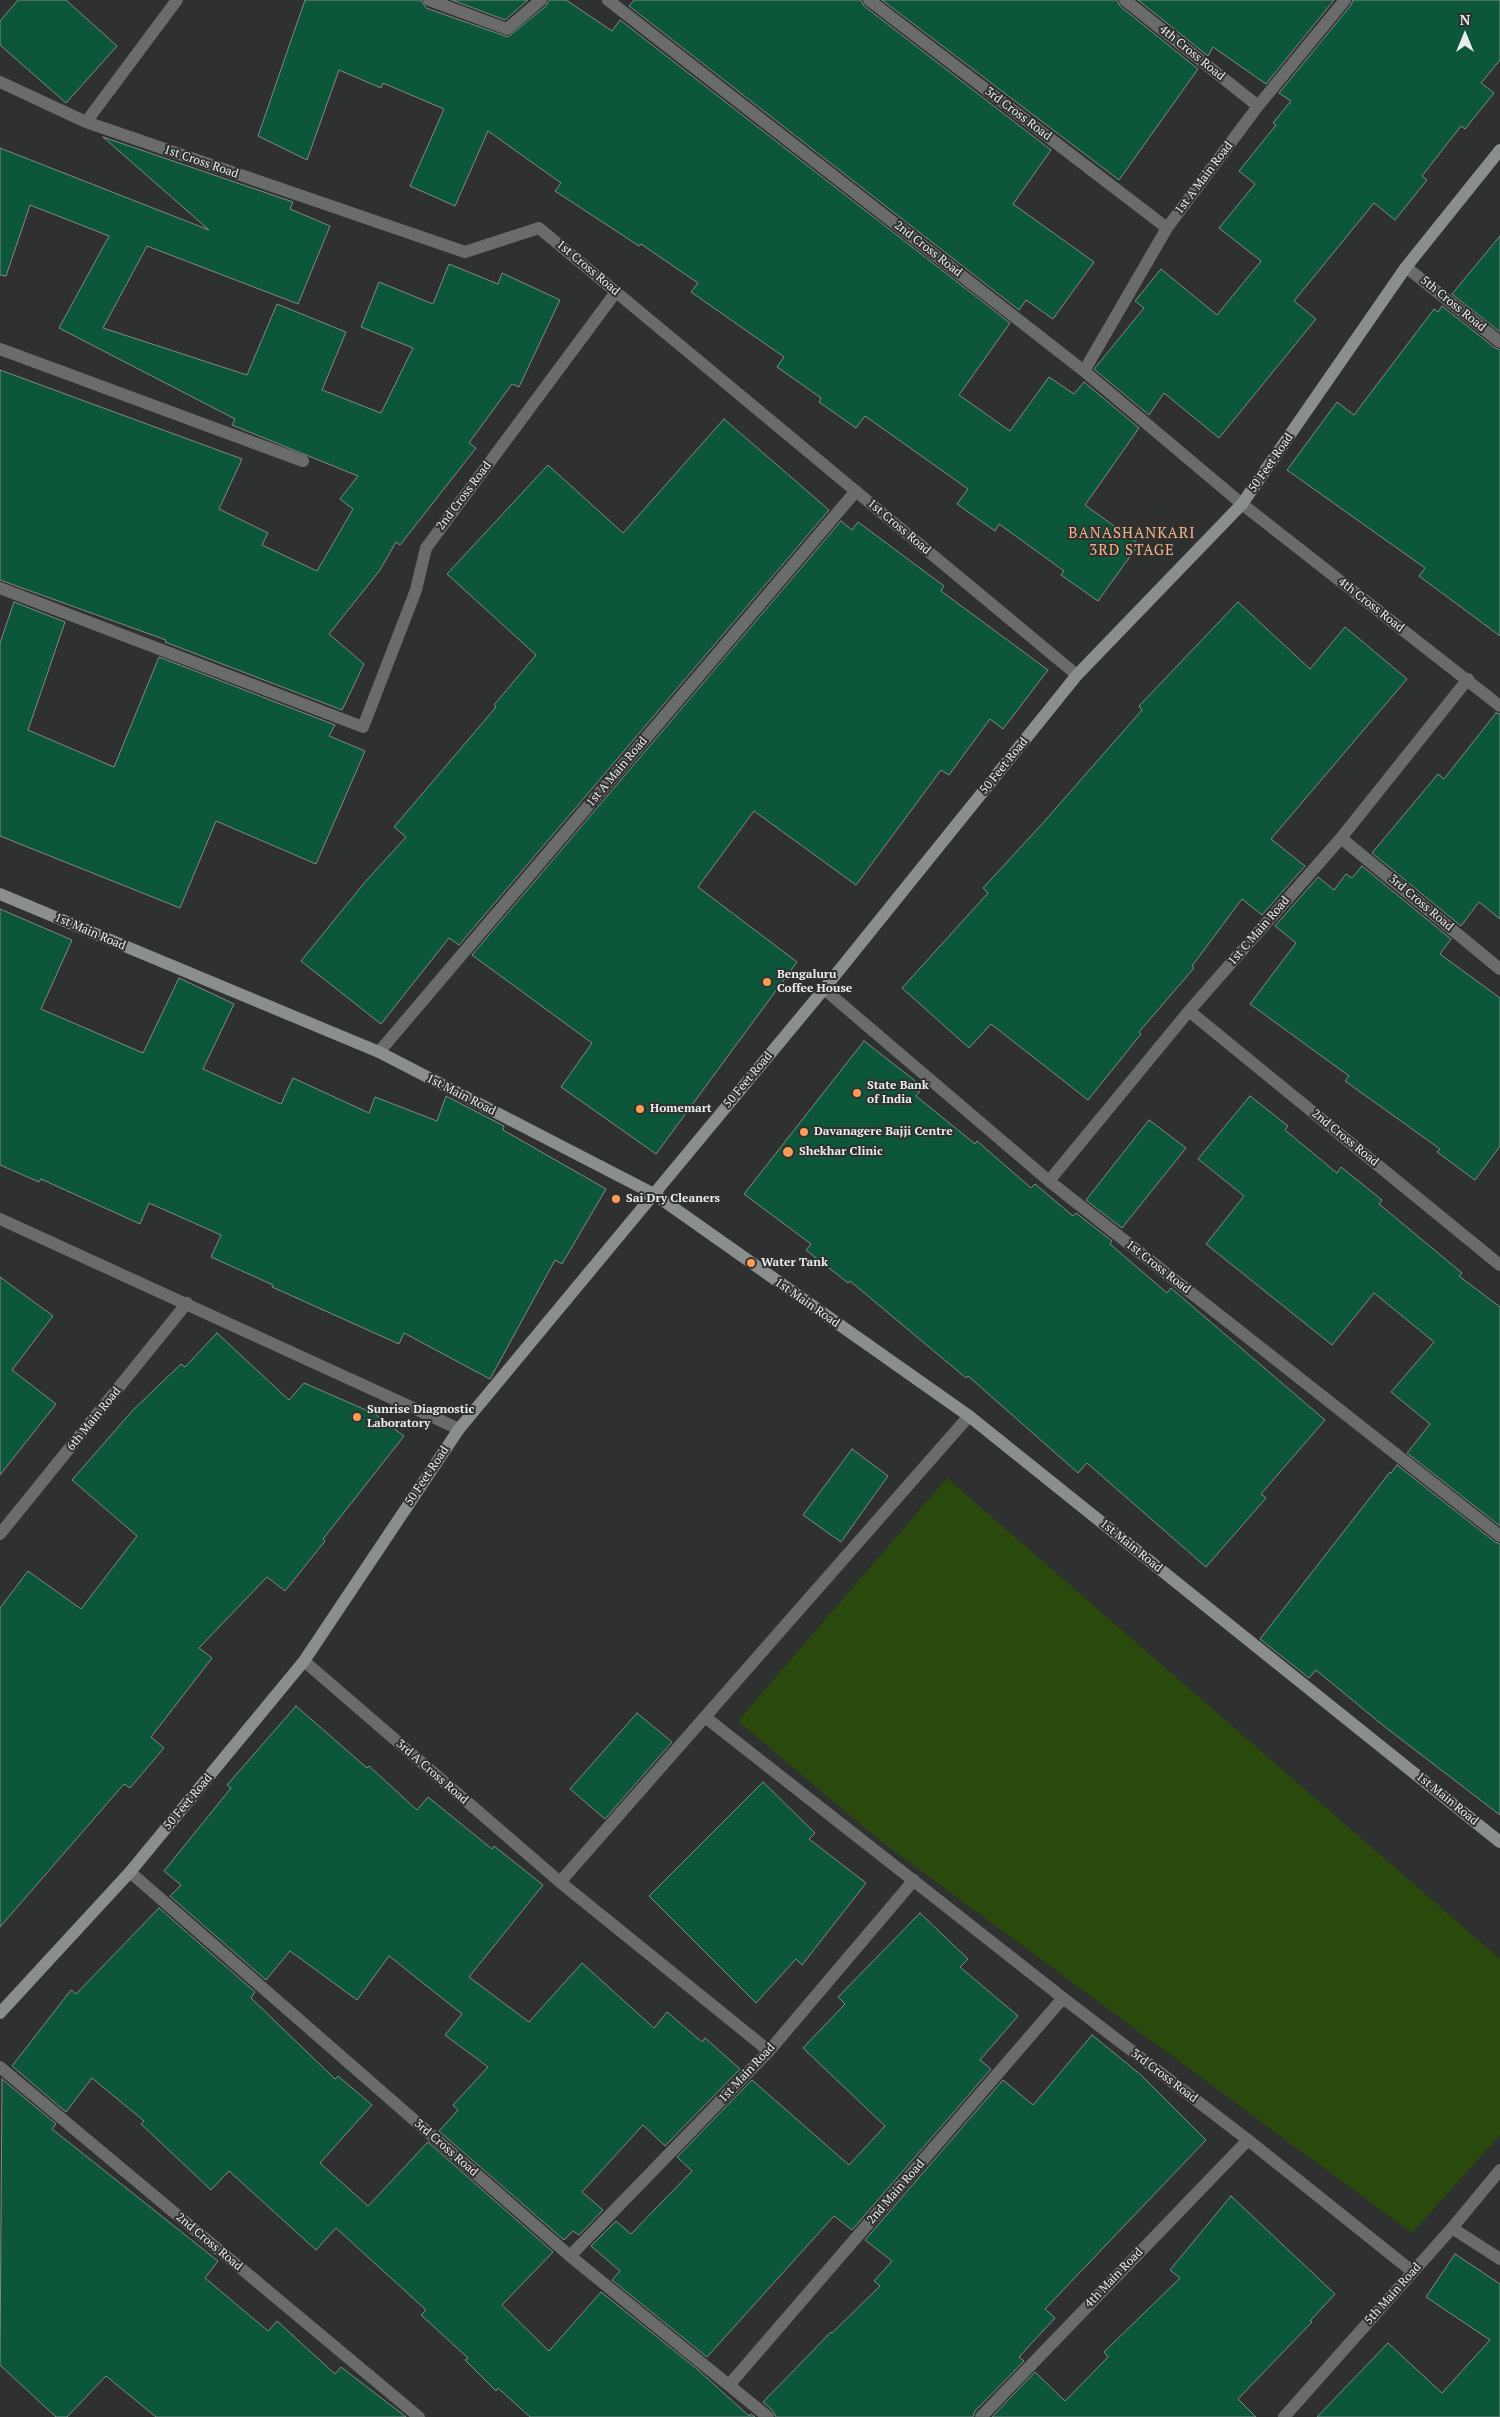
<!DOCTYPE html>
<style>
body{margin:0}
#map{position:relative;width:1500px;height:2417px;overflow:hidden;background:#2e3130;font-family:"PT Serif",serif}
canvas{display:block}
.north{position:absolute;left:1440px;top:10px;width:50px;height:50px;-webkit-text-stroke:4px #2e3130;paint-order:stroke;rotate:0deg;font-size:14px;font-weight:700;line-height:20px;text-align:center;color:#ebeded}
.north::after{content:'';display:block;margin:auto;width:18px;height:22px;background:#ebeded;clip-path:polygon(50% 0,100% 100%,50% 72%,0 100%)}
</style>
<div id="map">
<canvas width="1500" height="2417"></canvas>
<div class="north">N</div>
</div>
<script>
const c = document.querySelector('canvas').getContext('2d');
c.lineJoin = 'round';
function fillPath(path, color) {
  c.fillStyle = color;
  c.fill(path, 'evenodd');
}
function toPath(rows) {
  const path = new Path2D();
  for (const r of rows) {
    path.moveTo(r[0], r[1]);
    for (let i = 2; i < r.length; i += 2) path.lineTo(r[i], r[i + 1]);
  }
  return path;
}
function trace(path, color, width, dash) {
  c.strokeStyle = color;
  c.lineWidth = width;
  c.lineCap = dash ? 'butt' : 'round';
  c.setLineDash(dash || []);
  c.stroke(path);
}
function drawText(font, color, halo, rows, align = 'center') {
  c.font = font + ' "PT Serif",serif';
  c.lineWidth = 4;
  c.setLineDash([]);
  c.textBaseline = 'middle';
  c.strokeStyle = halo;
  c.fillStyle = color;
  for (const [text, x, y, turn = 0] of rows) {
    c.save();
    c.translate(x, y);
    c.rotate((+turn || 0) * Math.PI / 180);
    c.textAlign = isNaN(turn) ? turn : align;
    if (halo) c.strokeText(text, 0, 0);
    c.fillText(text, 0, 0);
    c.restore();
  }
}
const green = toPath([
 [947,1478,1500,1959,1500,2135,1412,2233,882,1842,738,1721]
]);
const building = toPath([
 [18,0,66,0,117,46,66,103,0,45,0,21,18,0],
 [305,0,421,0,426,8,508,37,546,6,549,0,566,0,612,31,620,20,1010,323,959,395,1010,431,1049,377,1074,394,1084,382,1139,428,1085,505,1139,544,1098,601,1061,575,1064,571,999,524,995,531,957,504,968,489,865,416,856,428,819,402,821,398,777,367,784,357,691,292,698,283,641,244,639,246,555,191,561,183,488,131,455,206,410,186,444,109,383,83,381,88,339,70,307,160,258,136,305,0],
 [452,0,528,0,505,20,452,0],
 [634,0,861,0,864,6,1051,150,1013,204,1094,262,1053,319,1026,300,1019,310,629,6,634,0],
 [882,0,1117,0,1120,6,1198,69,1119,180,882,0],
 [1138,0,1334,0,1266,84,1213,47,1208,56,1138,0],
 [1353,0,1500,0,1500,60,1481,83,1494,93,1465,129,1461,126,1422,176,1427,180,1395,220,1374,203,1294,301,1316,319,1219,438,1164,393,1149,415,1094,369,1144,308,1135,301,1161,269,1217,315,1261,261,1219,228,1255,184,1239,171,1276,125,1273,123,1291,101,1279,93,1351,5,1353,0],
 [103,137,293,202,290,209,330,226,298,304,147,246,103,328,247,375,277,304,346,332,322,390,381,413,413,348,361,327,379,282,433,304,449,264,498,284,502,273,560,300,519,387,512,384,469,443,476,448,400,545,396,542,380,570,329,634,364,664,342,710,165,642,166,640,0,580,0,370,242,459,219,509,268,533,262,545,317,571,353,509,340,499,358,476,232,425,235,419,59,328,109,236,30,205,6,276,0,275,0,148,209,230,103,137],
 [1500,236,1500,332,1452,294,1500,236],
 [1442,306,1495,348,1500,350,1500,636,1419,576,1425,568,1287,470,1337,402,1354,415,1434,309,1438,312,1442,306],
 [724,419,829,510,459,945,449,938,381,1024,301,961,365,882,406,837,394,827,496,707,494,705,536,655,447,574,548,465,623,533,724,419],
 [841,521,852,530,858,522,944,586,941,591,1048,670,1003,729,990,719,949,775,941,770,856,885,754,811,698,887,797,962,656,1154,561,1087,592,1043,472,955,841,521],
 [14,602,65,622,28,730,114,767,159,657,335,725,329,736,365,751,316,864,216,821,180,908,0,836,0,643,14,602],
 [1238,602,1310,669,1345,627,1407,679,1271,839,1305,866,1262,915,1242,899,1192,966,1194,968,1139,1032,1141,1034,1088,1100,991,1024,969,1048,902,988,988,893,983,888,1042,824,1142,710,1139,706,1238,602],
 [1496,713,1500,714,1500,919,1479,902,1461,926,1372,853,1438,774,1444,779,1496,713],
 [1362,866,1451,939,1440,954,1500,998,1500,1146,1475,1180,1437,1152,1440,1149,1345,1081,1349,1076,1250,1004,1296,943,1275,926,1318,877,1334,890,1346,874,1352,878,1362,866],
 [0,909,72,940,41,1009,143,1053,179,978,234,1004,203,1069,281,1104,293,1078,369,1113,375,1097,437,1121,446,1096,504,1126,503,1130,606,1189,562,1264,555,1260,490,1379,404,1333,399,1344,272,1287,273,1285,211,1257,221,1235,149,1203,140,1224,41,1179,39,1182,0,1165,0,909],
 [864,1041,923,1087,916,1096,975,1144,977,1141,1031,1188,1035,1184,1073,1216,1076,1213,1112,1241,1110,1244,1167,1293,1171,1288,1325,1420,1261,1494,1266,1498,1206,1567,1087,1463,1078,1473,968,1376,966,1378,850,1281,848,1283,806,1250,811,1244,744,1194,864,1041],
 [1250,1096,1288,1126,1285,1130,1337,1173,1341,1167,1382,1200,1379,1204,1462,1273,1459,1276,1500,1307,1500,1526,1407,1453,1430,1424,1391,1392,1434,1342,1374,1293,1332,1345,1206,1244,1244,1196,1198,1159,1250,1096],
 [1149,1120,1186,1148,1122,1228,1086,1200,1149,1120],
 [0,1277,53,1316,12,1370,56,1404,0,1475,0,1277],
 [217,1333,289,1400,304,1383,375,1414,404,1436,323,1539,325,1541,285,1591,267,1577,199,1648,212,1658,151,1737,164,1748,130,1788,124,1784,0,1927,0,1608,28,1571,81,1609,137,1536,72,1480,132,1411,181,1364,185,1367,217,1333],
 [852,1449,888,1476,841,1542,803,1515,852,1449],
 [1397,1465,1495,1542,1500,1544,1500,1815,1385,1727,1316,1670,1309,1678,1260,1639,1390,1472,1391,1473,1397,1465],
 [296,1706,367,1768,369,1766,417,1810,428,1797,492,1849,494,1846,543,1885,469,1977,529,2022,582,1963,654,2028,667,2012,702,2042,705,2038,740,2069,665,2146,643,2125,582,2192,603,2210,579,2235,573,2231,564,2240,439,2131,458,2110,453,2105,488,2067,445,2035,462,2014,389,1956,357,2000,290,1951,266,1980,170,1896,181,1885,164,1871,231,1788,227,1785,296,1706],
 [637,1713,672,1742,605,1819,570,1789,637,1713],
 [763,1782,815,1833,809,1839,866,1883,802,1965,796,1959,756,2003,649,1896,763,1782],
 [159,1908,255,1992,251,1998,335,2079,338,2076,372,2105,320,2163,368,2206,428,2142,553,2252,502,2305,549,2351,601,2292,697,2369,749,2416,751,2414,755,2417,530,2417,498,2388,496,2391,465,2360,468,2358,421,2315,426,2310,336,2228,316,2250,229,2171,211,2190,141,2124,144,2121,92,2078,66,2112,12,2066,71,1990,76,1994,159,1908],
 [920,1913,968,1959,960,1967,1018,2016,980,2060,991,2069,852,2230,834,2216,707,2357,612,2280,620,2271,591,2246,616,2221,631,2234,692,2171,677,2157,752,2080,849,2165,885,2126,803,2048,845,2004,838,1997,920,1913],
 [1092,2035,1141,2075,1206,2140,1045,2309,1055,2318,1019,2357,1024,2361,975,2411,973,2417,776,2417,773,2411,763,2402,831,2332,832,2333,880,2286,874,2281,892,2261,865,2240,1003,2080,1033,2105,1092,2035],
 [2,2079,56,2124,52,2129,218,2261,205,2278,268,2331,277,2321,335,2374,341,2367,406,2417,156,2417,106,2376,67,2417,56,2417,0,2365,2,2079],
 [1231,2196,1335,2294,1310,2321,1312,2322,1238,2399,1256,2417,992,2417,1035,2372,1065,2401,1108,2357,1104,2352,1180,2278,1170,2270,1231,2196],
 [1455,2254,1500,2284,1500,2417,1317,2417,1388,2343,1442,2393,1490,2340,1426,2297,1455,2254]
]);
const street = toPath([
 [429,0,507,29,541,0],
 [608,0,1084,371,1242,504,1500,706],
 [869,0,1167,228],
 [1125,0,1258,106],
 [0,82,86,122,465,252,539,228,1077,675],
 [86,122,177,0],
 [1406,267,1500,342],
 [0,349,303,461],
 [1084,371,1167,228,1258,106,1345,0],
 [0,588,363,727,416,590,426,548,616,292],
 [1341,838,1500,969],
 [824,989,1049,1181,1500,1536],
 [1189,1011,1500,1265],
 [379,1052,856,491],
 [1049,1181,1189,1011,1341,838,1468,679],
 [0,1219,459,1429],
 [0,1534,187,1303],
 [304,1661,560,1882,769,2051],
 [705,1717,1063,1998,1248,2140,1413,2272],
 [130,1872,570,2256,768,2417],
 [560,1882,969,1416],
 [0,2067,419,2417],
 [1452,2228,1500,2259],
 [570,2256,769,2051,914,1880],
 [729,2385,1063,1998],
 [981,2417,1248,2140],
 [1284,2417,1452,2228,1500,2170]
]);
const secondary = toPath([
 [0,894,379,1052,654,1194,969,1416,1500,1842],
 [0,2013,130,1872,304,1661,459,1429,824,989,1077,675,1242,504,1406,267,1500,150]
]);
const markers = [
 [767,982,5,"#fe9c57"],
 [857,1093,5,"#fe9c57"],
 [640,1109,5,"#fe9c57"],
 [804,1132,5,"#fe9c57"],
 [788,1152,6,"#fe9c57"],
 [616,1199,5,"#fe9c57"],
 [751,1263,5,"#fe9c57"],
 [357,1417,5,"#fe9c57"]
];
const streetNames = [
 ["4th Cross Road",1192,53,39],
 ["3rd Cross Road",1018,114,37],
 ["1st Cross Road",201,162,19],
 ["1st A Main Road",1204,178,-53],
 ["2nd Cross Road",928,249,38],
 ["1st Cross Road",588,268,40],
 ["5th Cross Road",1453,304,39],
 ["50 Feet Road",1271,463,-55],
 ["2nd Cross Road",464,496,-53],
 ["1st Cross Road",899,527,40],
 ["4th Cross Road",1371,605,38],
 ["50 Feet Road",1004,766,-51],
 ["1st A Main Road",617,772,-50],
 ["3rd Cross Road",1421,903,40],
 ["1st C Main Road",1259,931,-49],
 ["1st Main Road",90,932,23],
 ["50 Feet Road",748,1080,-50],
 ["1st Main Road",461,1095,27],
 ["2nd Cross Road",1345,1138,39],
 ["1st Cross Road",1158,1267,38],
 ["1st Main Road",807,1303,35],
 ["6th Main Road",94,1419,-51],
 ["50 Feet Road",427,1476,-56],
 ["1st Main Road",1131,1546,39],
 ["3rd A Cross Road",432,1772,41],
 ["1st Main Road",1447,1799,39],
 ["50 Feet Road",188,1802,-50],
 ["1st Main Road",747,2073,-47],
 ["3rd Cross Road",1164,2076,37],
 ["3rd Cross Road",446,2148,41],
 ["2nd Main Road",896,2192,-49],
 ["2nd Cross Road",209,2242,40],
 ["4th Main Road",1114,2278,-46],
 ["5th Main Road",1393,2294,-48]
];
const poiNames = [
 ["Bengaluru",777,975],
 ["Coffee House",777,989],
 ["State Bank",867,1086],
 ["of India",867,1100],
 ["Homemart",650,1109],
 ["Davanagere Bajji Centre",814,1132],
 ["Shekhar Clinic",799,1152],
 ["Sai Dry Cleaners",626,1199],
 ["Water Tank",761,1263],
 ["Sunrise Diagnostic",367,1410],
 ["Laboratory",367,1424]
];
const quarterNames = [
 ["BANASHANKARI",1132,534],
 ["3RD STAGE",1132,551]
];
fillPath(green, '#2a490d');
fillPath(building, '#0c5739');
trace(building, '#858886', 1);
trace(street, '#6a6c6c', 12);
trace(secondary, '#8b8e8e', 12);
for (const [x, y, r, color] of markers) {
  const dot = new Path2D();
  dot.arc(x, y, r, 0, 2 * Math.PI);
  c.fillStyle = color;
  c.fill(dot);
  trace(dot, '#2e3130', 2);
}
drawText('12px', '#ebeded', '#2e3130', streetNames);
drawText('bold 12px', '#ebeded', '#2e3130', poiNames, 'left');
c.letterSpacing = '1px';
drawText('15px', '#f7b286', '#2e3130', quarterNames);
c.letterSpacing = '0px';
</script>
